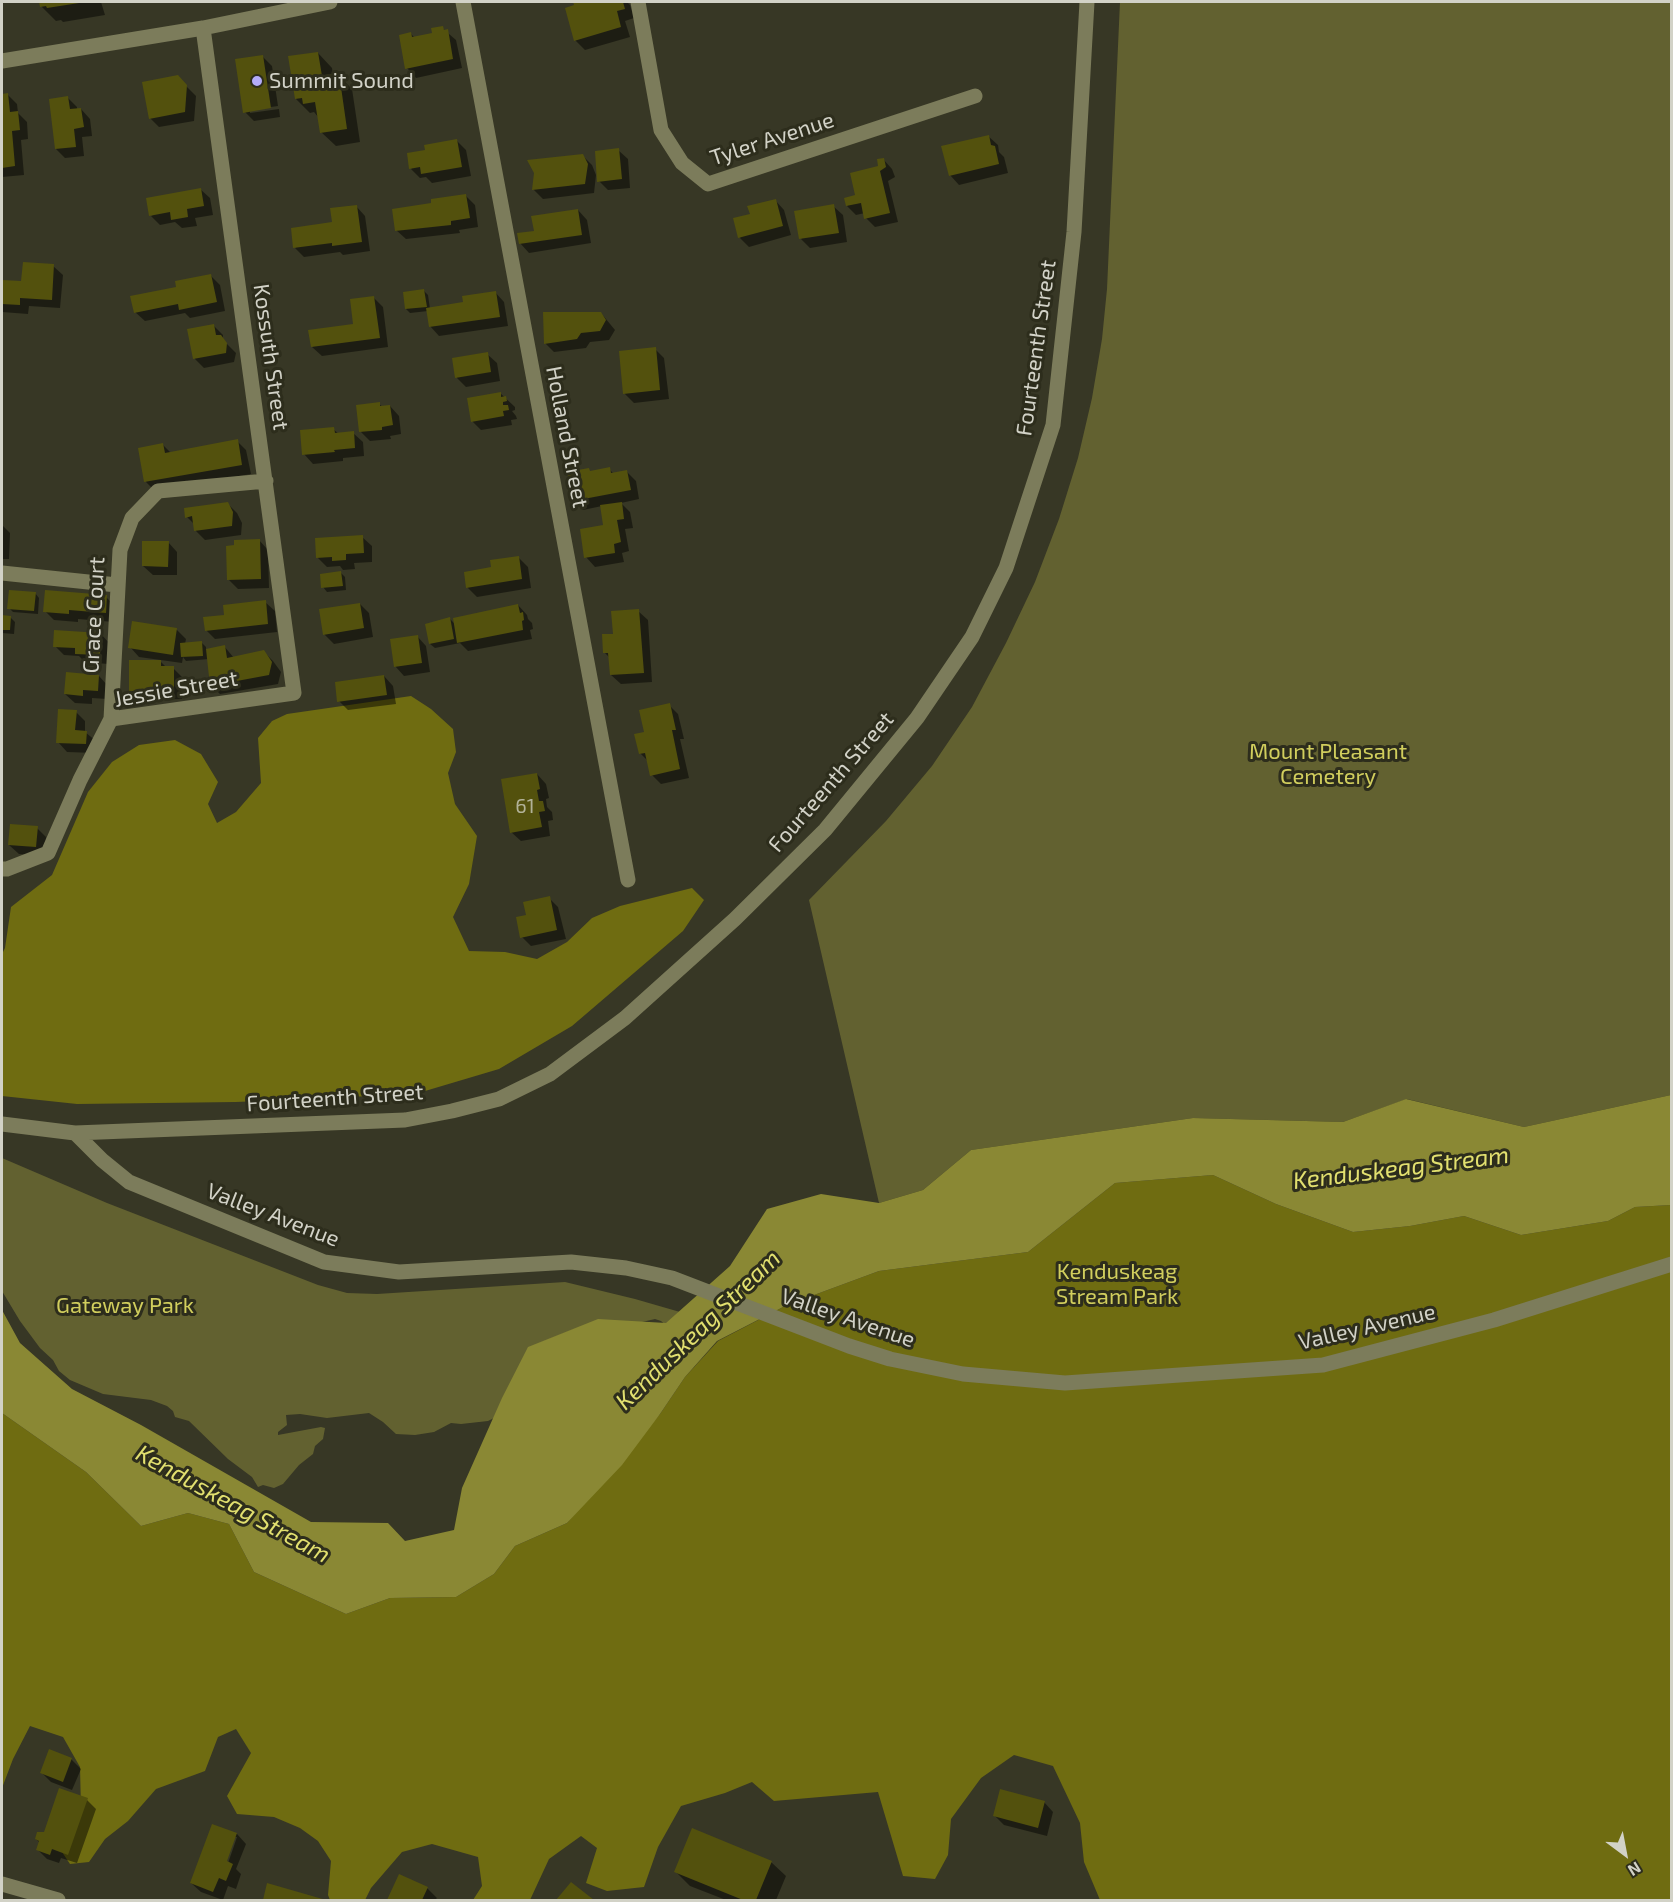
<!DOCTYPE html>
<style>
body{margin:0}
#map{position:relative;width:1673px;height:1902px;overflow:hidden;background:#373725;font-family:"Exo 2",sans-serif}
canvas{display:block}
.frame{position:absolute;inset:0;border:3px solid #d2d2c7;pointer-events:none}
.north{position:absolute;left:1595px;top:1824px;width:60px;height:60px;-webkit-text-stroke:4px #2d2d1c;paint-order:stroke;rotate:148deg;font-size:16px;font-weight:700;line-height:24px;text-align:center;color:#d2d2c7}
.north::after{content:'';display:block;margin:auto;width:21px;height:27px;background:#d2d2c7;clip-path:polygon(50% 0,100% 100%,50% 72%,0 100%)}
</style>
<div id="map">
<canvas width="1673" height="1902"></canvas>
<div class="frame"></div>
<div class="north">N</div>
</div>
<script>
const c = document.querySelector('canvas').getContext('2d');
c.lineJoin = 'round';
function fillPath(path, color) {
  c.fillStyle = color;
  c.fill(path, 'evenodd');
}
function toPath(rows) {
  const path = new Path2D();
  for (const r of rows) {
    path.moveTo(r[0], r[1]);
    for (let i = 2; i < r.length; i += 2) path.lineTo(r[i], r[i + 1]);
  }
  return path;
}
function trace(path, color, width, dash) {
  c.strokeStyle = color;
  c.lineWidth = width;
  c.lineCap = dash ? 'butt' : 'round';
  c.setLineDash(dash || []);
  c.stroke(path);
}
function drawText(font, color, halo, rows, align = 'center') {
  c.font = font + ' "Exo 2",sans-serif';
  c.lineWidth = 6;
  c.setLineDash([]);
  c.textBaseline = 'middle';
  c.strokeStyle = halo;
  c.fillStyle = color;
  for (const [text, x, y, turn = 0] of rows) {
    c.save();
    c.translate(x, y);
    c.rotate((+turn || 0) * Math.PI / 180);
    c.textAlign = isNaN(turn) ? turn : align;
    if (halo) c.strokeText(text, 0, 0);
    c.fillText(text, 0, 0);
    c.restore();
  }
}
const green = toPath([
 [1120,2,1671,2,1671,1095,1524,1127,1407,1099,1343,1122,1193,1118,971,1150,923,1190,879,1203,809,900,886,821,932,766,972,707,1006,643,1035,582,1059,519,1078,458,1092,398,1102,339,1107,289],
 [2,1158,107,1203,318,1285,347,1293,377,1294,565,1282,635,1299,680,1312,668,1327,661,1321,655,1319,642,1322,572,1330,540,1343,494,1418,488,1421,461,1424,451,1423,434,1432,415,1435,396,1434,383,1422,369,1413,327,1418,300,1414,286,1415,287,1425,278,1432,278,1435,321,1427,325,1428,323,1439,315,1446,313,1454,299,1465,283,1484,274,1488,263,1485,258,1487,252,1477,228,1459,189,1421,175,1417,173,1411,167,1406,151,1400,103,1394,70,1380,59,1371,53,1360,40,1348,20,1321,2,1291]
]);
const forest = toPath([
 [411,696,431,709,453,729,456,752,448,773,455,804,477,836,469,884,453,917,469,951,505,952,537,959,567,942,592,918,620,906,692,888,704,900,683,931,572,1026,499,1069,415,1094,236,1102,77,1104,2,1096,2,954,5,948,11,907,52,875,88,792,112,762,139,745,175,740,201,754,218,782,208,804,217,823,236,812,261,783,258,738,272,721,287,714],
 [1213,1175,1276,1204,1353,1232,1410,1226,1464,1216,1521,1235,1608,1221,1635,1207,1671,1205,1671,1900,1100,1900,1084,1862,1080,1823,1053,1766,1014,1755,981,1778,951,1819,948,1855,935,1879,903,1876,878,1792,774,1801,752,1782,725,1793,681,1806,658,1847,644,1887,607,1891,586,1883,597,1848,581,1836,549,1859,530,1900,473,1900,482,1886,478,1857,432,1844,402,1852,371,1888,365,1900,330,1900,328,1895,331,1861,318,1841,300,1828,274,1817,237,1814,227,1796,251,1753,236,1729,218,1737,205,1771,156,1789,128,1821,105,1839,89,1862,70,1864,60,1849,81,1810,80,1767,63,1737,30,1726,13,1759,2,1788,2,1413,86,1472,141,1526,188,1513,229,1524,254,1572,346,1614,390,1598,456,1597,494,1574,515,1546,567,1523,660,1414,685,1377,718,1341,787,1305,879,1271,1028,1252,1115,1183]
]);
const water = toPath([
 [1671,1095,1671,1205,1635,1207,1608,1221,1521,1235,1464,1216,1410,1226,1353,1232,1276,1204,1213,1175,1115,1183,1028,1252,879,1271,787,1305,717,1341,685,1377,660,1414,622,1465,567,1523,515,1546,494,1574,456,1597,390,1598,346,1614,254,1572,229,1524,188,1513,141,1526,86,1472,2,1413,2,1310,20,1343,72,1389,141,1425,311,1522,388,1523,405,1541,454,1530,462,1488,502,1398,528,1347,598,1319,666,1323,730,1266,767,1209,821,1194,879,1203,923,1190,971,1150,1193,1118,1343,1122,1406,1099,1524,1127]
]);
const shadow = toPath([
 [41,2,101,2,105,15,63,22,61,20,56,21,41,6],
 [575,2,627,2,630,5,634,18,625,21,630,37,585,50,575,40,576,6],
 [442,28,456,40,462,68,416,78,407,68,411,34,415,38,433,34],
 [318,53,332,68,333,75,338,75,352,89,360,142,336,146,321,132,319,118,314,112,310,113,296,99],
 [263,57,272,66,278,106,250,110,250,113,279,109,280,117,254,121,245,112],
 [177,77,196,96,194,121,159,127,150,118],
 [2,95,8,95,17,104,18,113,27,122,28,139,21,140,24,175,2,177],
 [68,98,77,107,77,110,81,109,90,119,92,136,82,137,84,156,65,158,56,149],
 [988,136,998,145,999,152,1004,157,1008,173,959,185,950,175],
 [457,141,466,150,471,176,432,183,426,177,420,178,411,169,426,151],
 [618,150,628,159,630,188,608,190,599,181],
 [582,155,592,165,596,175,594,193,543,199,533,189],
 [883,159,892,169,895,177,888,181,898,222,875,227,866,218,865,213,856,215,847,206,880,167],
 [200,189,210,198,213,215,195,218,197,226,182,228,175,222,160,225,151,216],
 [466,196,475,205,478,227,459,230,460,233,406,239,396,230,433,205],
 [775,200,784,210,791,235,749,247,740,238,752,215],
 [356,206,365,216,370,251,343,255,340,252,304,257,295,248,333,224],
 [833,206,843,215,847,242,810,248,801,239],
 [578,210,587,220,591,243,529,253,520,243,535,232],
 [53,266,63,275,60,308,29,306,28,314,2,312,2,282,23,283],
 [211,276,220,285,225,311,190,318,185,313,145,321,135,312],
 [424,291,428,295,430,309,465,303,495,292,504,302,508,326,439,336,430,326,428,311,410,313,406,309],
 [373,297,383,307,388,347,322,356,312,347,355,325],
 [601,313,615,330,609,340,590,342,586,348,554,352,545,343],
 [213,325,223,335,223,340,236,353,234,362,204,368,195,359,189,330],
 [655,349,664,358,669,399,634,403,624,393],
 [487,354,497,363,500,381,466,387,457,378,454,360],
 [500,393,515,407,515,410,512,411,516,416,517,419,511,420,512,425,481,430,472,421],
 [379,404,383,407,390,406,399,416,401,434,390,436,391,439,370,441,361,432],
 [333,429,339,434,353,433,363,442,364,456,343,458,343,461,313,464,304,454],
 [237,441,246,450,251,474,155,491,146,482,163,445,171,453],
 [609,469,614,474,626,471,636,481,639,499,621,503,630,512,633,528,625,529,629,551,622,553,624,562,595,567,586,557,605,526,602,506,583,510,574,500,591,472],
 [227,503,237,513,242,523,241,535,205,540,196,531,195,525,187,517],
 [2,525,10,533,9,559,2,559],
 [362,537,372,546,372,562,354,563,355,569,343,570,340,566,327,567,317,557],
 [259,540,268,550,269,588,238,589,229,580],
 [168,542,177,552,177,575,153,575,143,566],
 [518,557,528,567,531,588,477,597,467,587,493,568],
 [341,573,345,577,346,590,327,592,323,587],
 [35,593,39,598,38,614,13,612,9,608],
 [106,597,115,606,114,622,78,619,78,622,54,620,45,611],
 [265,602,275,611,277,632,215,639,206,630,225,617],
 [360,604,369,613,373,637,334,644,324,634],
 [518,605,527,615,528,619,532,623,533,629,530,630,532,639,468,651,460,643,435,648,430,644,449,618,456,625],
 [638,611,648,620,652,682,621,684,611,675,610,658,605,653,614,635],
 [2,617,10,617,15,622,14,634,2,633],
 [177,630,186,639,185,644,202,643,206,647,206,650,224,646,234,658,264,652,273,661,281,672,278,684,220,694,211,685,209,659,186,661,183,657,182,663,139,657,130,647],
 [101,634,110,644,108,664,85,662,79,656,64,655,55,646],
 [417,636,426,646,430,672,404,676,395,666],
 [159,660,167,668,173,668,182,677,182,699,140,700,131,690],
 [99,676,108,686,107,699,92,698,92,704,75,703,65,694],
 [384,676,393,686,396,704,348,710,339,701],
 [669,705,678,714,684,739,680,739,689,778,661,784,652,775,649,762,640,753,646,733],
 [76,712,85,721,85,732,96,741,95,753,67,752,58,742],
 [537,774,546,784,549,798,546,799,547,807,552,812,553,820,548,821,550,836,521,841,511,832],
 [37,828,46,837,45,856,19,854,9,845],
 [549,898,558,907,566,939,531,946,522,937,528,916],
 [71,1759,81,1769,72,1790,51,1782,42,1773],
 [87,1800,96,1809,77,1863,61,1858,59,1863,47,1859,38,1850,40,1843,36,1839,45,1834],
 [1044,1802,1053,1812,1047,1836,1004,1825,995,1816],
 [213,1826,237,1834,246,1844,236,1869,241,1874,236,1889,228,1886,223,1900,201,1892,191,1883],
 [234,1837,237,1837,226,1869,223,1868],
 [771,1862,786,1876,776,1900,726,1900,690,1886,676,1872],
 [400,1876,427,1888,437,1898,435,1900,389,1900],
 [268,1885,322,1900,264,1900]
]);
const building = toPath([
 [39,2,79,2,79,3,47,8,46,6,40,7],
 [573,2,623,2,625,9,617,11,621,27,574,41,565,8,574,5],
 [443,26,444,30,448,29,453,59,405,69,399,35,411,32,412,37,432,33,431,28],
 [318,52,322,76,339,73,347,129,320,133,315,102,303,104,302,98,295,99,288,56],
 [263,55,271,108,243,113,235,59],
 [178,75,187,85,185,112,149,119,142,82],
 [8,93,10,112,18,111,20,130,12,131,15,166,2,168,2,94],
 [68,96,70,109,81,108,84,127,74,129,76,147,55,149,49,99],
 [989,135,991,145,995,146,999,164,949,176,941,146],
 [457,139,462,167,421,174,420,167,409,169,407,153,425,150,424,145],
 [619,148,622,179,597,182,595,151],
 [583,154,588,164,585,184,532,190,534,173,527,160],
 [884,158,886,167,880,171,890,213,864,219,861,203,846,206,844,198,855,195,850,173,878,166,877,159],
 [201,188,204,206,187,209,188,217,171,220,170,212,149,216,146,198],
 [466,194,470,218,451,221,451,225,395,231,392,209,431,203,431,199],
 [776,199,783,226,738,238,733,218,750,214,747,206],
 [834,204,839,233,799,239,794,211],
 [357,205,362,242,332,246,332,243,293,248,291,228,332,222,330,208],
 [578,209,582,235,519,244,517,233,534,231,531,216],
 [23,262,54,264,52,300,20,298,20,305,2,304,2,280,21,281],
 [211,274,217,302,179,310,178,304,134,313,130,296,176,287,175,281],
 [424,289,427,307,405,309,403,292],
 [496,291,500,317,429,327,426,308,463,302,462,296],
 [374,296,380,338,311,347,308,330,353,324,350,299],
 [543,312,601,312,606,320,600,331,581,333,577,339,544,344],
 [214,324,216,335,221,335,227,343,226,353,193,359,187,329],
 [656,347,660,390,623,394,619,351],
 [488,352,491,372,455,378,452,358],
 [501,392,501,397,506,396,507,401,503,402,503,405,508,405,509,410,503,411,504,416,471,422,467,398],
 [380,402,380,406,390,405,393,425,382,427,382,430,359,432,356,405],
 [334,427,335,433,354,431,355,448,334,450,335,452,302,455,300,430],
 [238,439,242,465,144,482,138,448,163,443,165,453],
 [610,467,611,473,627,470,631,490,573,501,567,472,589,468,590,471],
 [228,502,233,512,232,526,194,531,192,516,185,518,184,508],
 [622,502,624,519,617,520,621,542,614,544,615,553,584,558,580,529,603,525,600,505],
 [363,535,364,553,346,554,346,560,332,561,332,557,316,558,315,538],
 [260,539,261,579,227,580,226,546,234,545,234,540],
 [142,541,169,541,168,567,142,566],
 [519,556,522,579,466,588,464,572,491,567,490,560],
 [341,571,343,586,321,588,320,574],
 [9,590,36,592,34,611,7,609],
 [45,590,107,595,106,613,69,610,69,614,43,612],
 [266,600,268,624,205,631,203,617,224,615,223,605],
 [360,603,364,628,323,635,319,609],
 [518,604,520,613,523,612,524,620,522,621,523,630,457,643,453,618],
 [639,609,644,673,610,675,608,653,603,653,602,634,613,634,611,611],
 [2,615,11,616,10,630,2,630],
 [450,617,454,639,429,644,425,624],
 [132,621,177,628,173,655,128,648],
 [54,630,101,633,100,655,75,654,75,648,53,647],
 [418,635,422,663,394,667,390,639],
 [202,641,203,656,181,657,180,643],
 [225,645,227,658,264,650,272,662,269,675,210,686,206,649],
 [129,660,161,660,161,666,174,666,174,691,129,691],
 [66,672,99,675,98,691,83,690,83,696,64,694],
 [384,675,387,695,337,702,335,682],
 [670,703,676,730,672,730,680,769,650,776,645,753,639,754,634,734,644,732,639,710],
 [58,709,77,710,75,730,87,731,86,744,56,743],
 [537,773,540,789,537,790,539,801,543,801,545,811,539,812,542,827,510,833,501,779],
 [10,824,38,826,36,847,8,845],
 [550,896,557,930,520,938,516,917,526,915,523,902],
 [49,1749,72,1758,63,1782,40,1773],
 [59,1788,88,1798,68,1855,52,1849,50,1855,36,1850,39,1841,35,1839,37,1832,44,1832],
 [1000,1789,1045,1801,1038,1828,993,1816],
 [212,1824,237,1833,227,1861,233,1864,226,1881,219,1878,213,1892,190,1883],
 [692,1828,772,1861,756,1900,743,1900,674,1872],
 [399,1874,428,1887,422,1900,387,1900],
 [571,1882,594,1900,556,1900],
 [267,1883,326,1900,263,1900]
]);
const minor = toPath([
 [463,2,628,880],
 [638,2,661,130,682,163,708,184,975,96],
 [2,61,203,28,330,2],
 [2,573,117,585],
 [111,719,120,550,132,518,158,491,266,481],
 [2,869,7,869,48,853,80,780,111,719,294,693,203,28],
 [2,1124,75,1133,405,1120,452,1111,499,1099,550,1074,625,1018,735,919,825,830,917,718,972,637,1006,568,1053,425,1074,232,1087,2],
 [75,1133,102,1160,129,1182,324,1262,399,1272,571,1262,626,1268,672,1278,849,1346,890,1359,963,1374,1065,1383,1323,1365,1494,1320,1672,1264],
 [2,1884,58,1900]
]);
const markers = [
 [257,81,6,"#b3acf9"]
];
const numberNames = [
 ["61",525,806]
];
const poiNames = [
 ["Summit Sound",269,81]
];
const streetNames = [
 ["Tyler Avenue",772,139,-18],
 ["Fourteenth Street",1036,348,-82],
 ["Kossuth Street",271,357,82],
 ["Holland Street",567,437,79],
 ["Grace Court",94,615,-87],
 ["Jessie Street",176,689,-10],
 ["Fourteenth Street",831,782,-49],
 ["Fourteenth Street",335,1098,-4],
 ["Valley Avenue",273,1215,21],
 ["Valley Avenue",848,1318,19],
 ["Valley Avenue",1367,1327,-13]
];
const parkNames = [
 ["Mount Pleasant",1328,752],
 ["Cemetery",1328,777],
 ["Kenduskeag",1117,1272],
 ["Stream Park",1117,1297],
 ["Gateway Park",125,1306]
];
const waterNames = [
 ["Kenduskeag Stream",1401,1168,-7],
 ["Kenduskeag Stream",698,1330,-44],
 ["Kenduskeag Stream",233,1504,29]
];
fillPath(green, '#626130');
fillPath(forest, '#6f6c11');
fillPath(water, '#8a8834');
fillPath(shadow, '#0007');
fillPath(building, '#53510d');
trace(minor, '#7c7c5b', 15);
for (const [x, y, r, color] of markers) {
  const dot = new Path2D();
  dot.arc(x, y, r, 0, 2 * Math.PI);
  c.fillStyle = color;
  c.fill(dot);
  trace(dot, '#2d2d1c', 2);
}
drawText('20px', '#b2b298', null, numberNames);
drawText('22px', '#d2d2c7', '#2d2d1c', poiNames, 'left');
drawText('22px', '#d2d2c7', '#2d2d1c', streetNames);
drawText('22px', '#d1ce5d', '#2d2d1c', parkNames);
drawText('italic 24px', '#e2e06f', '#2d2d1c', waterNames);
</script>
